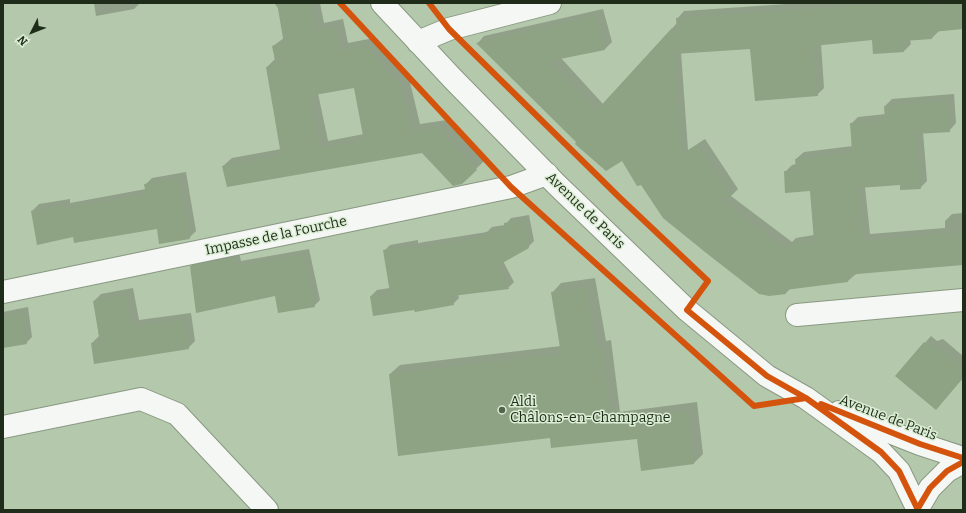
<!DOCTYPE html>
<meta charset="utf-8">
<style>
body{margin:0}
#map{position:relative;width:966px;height:513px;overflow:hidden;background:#b4c8ac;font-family:Bitter,serif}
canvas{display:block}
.frame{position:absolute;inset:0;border:4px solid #1f2c19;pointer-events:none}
.north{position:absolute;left:12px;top:12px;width:40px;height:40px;-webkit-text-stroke:3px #dceed5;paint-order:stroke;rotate:228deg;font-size:11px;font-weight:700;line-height:16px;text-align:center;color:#1f2c19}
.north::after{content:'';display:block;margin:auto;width:14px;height:18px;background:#1f2c19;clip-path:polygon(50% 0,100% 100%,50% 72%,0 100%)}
</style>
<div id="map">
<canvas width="966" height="513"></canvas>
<div class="frame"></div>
<div class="north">N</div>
</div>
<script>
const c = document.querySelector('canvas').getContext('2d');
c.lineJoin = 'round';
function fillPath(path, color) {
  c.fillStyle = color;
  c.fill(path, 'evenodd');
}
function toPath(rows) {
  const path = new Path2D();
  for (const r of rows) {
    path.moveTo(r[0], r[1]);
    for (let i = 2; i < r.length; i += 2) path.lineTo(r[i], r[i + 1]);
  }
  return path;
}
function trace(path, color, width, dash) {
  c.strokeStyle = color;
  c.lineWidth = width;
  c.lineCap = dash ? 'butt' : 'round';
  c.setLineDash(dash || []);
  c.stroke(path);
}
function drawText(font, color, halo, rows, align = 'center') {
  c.font = font + ' Bitter,serif';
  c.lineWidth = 3;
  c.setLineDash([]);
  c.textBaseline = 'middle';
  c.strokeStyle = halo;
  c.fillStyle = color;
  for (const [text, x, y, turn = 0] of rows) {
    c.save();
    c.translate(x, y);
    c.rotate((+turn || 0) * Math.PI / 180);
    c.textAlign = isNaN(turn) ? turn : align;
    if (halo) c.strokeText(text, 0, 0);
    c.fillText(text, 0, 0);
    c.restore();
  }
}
const shadow = toPath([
 [94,3,140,3,134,9,96,16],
 [274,3,320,3,324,23,343,19,348,43,374,38,409,78,420,124,447,120,484,161,462,183,422,152,223,166,232,158,281,149,267,67,275,59,273,46,284,38,279,9],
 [355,87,364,134,328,141,318,93],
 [801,3,963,3,963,28,939,31,932,38,910,40,911,44,904,51,873,39,821,44,824,88,817,95,751,48,681,52,688,150,705,139,738,189,731,196,792,242,796,238,814,235,811,190,785,172,792,165,797,164,796,159,804,152,853,146,851,124,858,117,886,114,885,106,892,99,954,94,956,123,949,131,923,132,927,181,920,188,901,184,865,187,870,234,945,228,945,221,952,214,963,213,963,264,857,273,848,281,791,288,786,293,641,183,622,159,577,142,478,43,484,36,603,9,612,42,605,49,561,58,603,104,677,23,677,19,684,11],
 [186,172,196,231,189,238,158,228,74,236,32,211,39,204,70,199,70,203,146,189,145,185,152,178],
 [529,215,534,241,528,247,503,261,514,282,508,288,458,294,459,298,453,304,415,309,371,296,377,290,390,288,384,251,390,245,418,240,418,243,487,232,492,227,505,225,511,218],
 [309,249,320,300,314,306,191,266,196,261,239,252,241,261],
 [595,278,606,341,611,340,620,412,697,402,703,454,694,463,642,470,638,438,551,437,390,374,400,365,561,346,552,293,561,283],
 [133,288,139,320,191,313,195,341,188,348,92,343,99,336,94,301,101,294],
 [28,307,32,337,26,343,3,347,3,312],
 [931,336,937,341,943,339,963,356,963,378,936,409,896,376]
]);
const building = toPath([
 [277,3,311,3,316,30,335,27,340,50,365,46,401,86,412,132,438,127,477,170,462,184,453,186,422,153,227,187,222,166,281,155,266,67,276,65,272,46,284,44],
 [354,88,364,141,320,148,309,96],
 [896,3,929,3,929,6,963,3,963,29,932,32,932,39,903,41,904,52,873,54,872,40,813,46,818,96,755,101,750,49,674,54,682,155,697,145,731,197,718,198,788,251,788,244,814,241,810,191,785,193,784,171,796,171,795,159,852,152,850,123,885,120,884,106,947,101,950,132,916,134,921,189,900,190,900,185,858,188,863,241,963,232,963,265,857,274,847,277,848,282,785,290,786,294,769,296,759,294,710,256,663,218,641,185,637,186,622,161,606,171,575,144,576,142,476,43,596,15,605,50,550,61,596,111,672,28,672,32,677,32,676,18],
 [179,178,190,239,159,244,157,229,74,243,73,237,37,245,31,211,63,205,64,209,146,194,144,184],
 [524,220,529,248,497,266,509,289,452,296,454,305,415,312,414,310,373,316,370,296,390,293,383,250,412,245,413,249,486,236,485,232,504,230,504,223],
 [303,254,315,307,278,313,275,296,196,313,190,266,234,257,235,266],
 [586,286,597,350,602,349,611,421,688,411,694,464,641,471,637,439,551,448,550,438,398,456,389,374,561,354,551,292],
 [126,295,132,326,184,319,189,349,94,364,91,343,100,342,93,301],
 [22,313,27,344,3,348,3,317],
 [924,342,930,347,932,345,934,347,935,345,963,368,963,378,936,410,895,376]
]);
const minor = toPath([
 [418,42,449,29,550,3],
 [3,292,511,187,547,174],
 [797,315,963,300],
 [3,427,141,399,177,414,267,510]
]);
const major = toPath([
 [382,3,453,79,557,185,687,310,767,376,806,398,881,452,899,471,917,508],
 [839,412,920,444,963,458],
 [917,510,930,488,947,471,963,462]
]);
const cycleway = toPath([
 [340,3,511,187,754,406,806,398],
 [429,3,449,29,619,197,708,281,687,310,767,376,806,398,881,452,899,471,917,508],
 [821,404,920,444,963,458],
 [917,510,930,488,947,471,963,462]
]);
const markers = [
 [502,410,4,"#53634c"]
];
const streetNames = [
 ["Avenue de Paris",585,211,44],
 ["Impasse de la Fourche",276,236,-12],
 ["Avenue de Paris",888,418,21]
];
const poiNames = [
 ["Aldi",510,402],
 ["Châlons-en-Champagne",510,418]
];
fillPath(shadow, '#0003');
fillPath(building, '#8da383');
trace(minor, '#899882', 24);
trace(major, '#899882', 24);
trace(minor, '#f4f7f3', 22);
trace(major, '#f4f7f3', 22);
trace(cycleway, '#d4540d', 6);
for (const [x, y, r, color] of markers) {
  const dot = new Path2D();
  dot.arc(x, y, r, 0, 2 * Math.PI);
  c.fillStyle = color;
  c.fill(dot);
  trace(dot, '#dceed5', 1.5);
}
drawText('14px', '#1f2c19', '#dceed5', streetNames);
drawText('14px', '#1f2c19', '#dceed5', poiNames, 'left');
</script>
